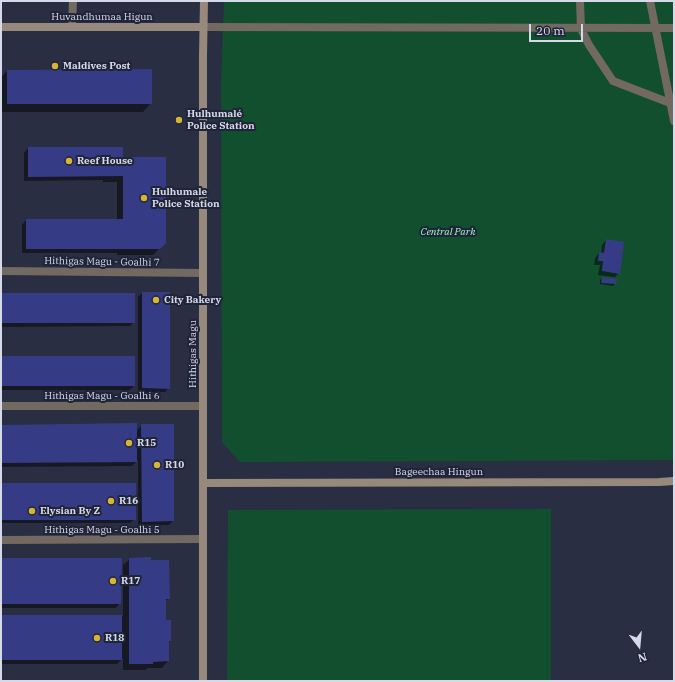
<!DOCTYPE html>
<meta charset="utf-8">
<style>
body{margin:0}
#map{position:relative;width:675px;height:682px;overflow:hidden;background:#2a2e43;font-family:"IBM Plex Serif",serif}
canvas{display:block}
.frame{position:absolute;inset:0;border:2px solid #d6dae8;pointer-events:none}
.north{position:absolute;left:619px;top:626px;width:40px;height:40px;-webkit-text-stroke:3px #202438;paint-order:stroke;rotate:164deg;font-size:11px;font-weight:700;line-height:16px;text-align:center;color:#d6dae8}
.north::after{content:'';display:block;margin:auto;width:14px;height:18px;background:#d6dae8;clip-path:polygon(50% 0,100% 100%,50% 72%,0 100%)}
.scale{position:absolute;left:529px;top:24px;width:54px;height:18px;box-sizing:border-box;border:2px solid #d6dae8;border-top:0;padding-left:5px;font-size:12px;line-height:14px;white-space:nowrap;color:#d6dae8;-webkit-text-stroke:3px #202438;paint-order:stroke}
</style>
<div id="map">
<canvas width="675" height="682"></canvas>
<div class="frame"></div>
<div class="north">N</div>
<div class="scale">20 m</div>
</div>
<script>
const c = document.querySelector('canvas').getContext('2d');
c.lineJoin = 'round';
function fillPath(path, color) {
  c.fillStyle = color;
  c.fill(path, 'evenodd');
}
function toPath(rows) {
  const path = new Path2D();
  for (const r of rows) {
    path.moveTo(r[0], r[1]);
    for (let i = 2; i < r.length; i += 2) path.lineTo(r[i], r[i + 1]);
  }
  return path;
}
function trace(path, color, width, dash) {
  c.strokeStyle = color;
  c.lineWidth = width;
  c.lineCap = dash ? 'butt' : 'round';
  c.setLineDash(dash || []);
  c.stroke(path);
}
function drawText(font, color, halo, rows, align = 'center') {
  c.font = font + ' "IBM Plex Serif",serif';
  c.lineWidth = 4;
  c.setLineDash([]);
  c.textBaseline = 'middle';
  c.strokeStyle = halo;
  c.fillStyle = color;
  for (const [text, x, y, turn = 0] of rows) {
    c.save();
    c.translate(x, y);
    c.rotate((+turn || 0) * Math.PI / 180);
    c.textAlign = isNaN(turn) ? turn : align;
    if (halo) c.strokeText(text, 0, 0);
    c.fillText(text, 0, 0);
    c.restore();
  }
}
const green = toPath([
 [224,1,674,1,674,460,240,462,222,442,221,84],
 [551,509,551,681,227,681,228,510]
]);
const shadow = toPath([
 [7,71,151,103,143,112,1,112,1,77],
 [28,148,122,158,165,242,153,255,117,255,117,253,22,253,22,225,26,220,117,220,117,182,103,182,103,180,24,181,24,153],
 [606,240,619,273,614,278,614,277,598,275,600,265,594,265,595,258,599,253,601,253,602,245],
 [602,278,615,284,613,286,600,284,600,280],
 [142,293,169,388,165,392,138,392,138,297],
 [1,294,134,322,130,326,1,327],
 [1,357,134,386,130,390,1,390],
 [142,425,173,521,169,525,138,525,138,460,132,466,1,467,1,426,136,431],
 [1,484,135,519,130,523,1,523],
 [1,559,120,603,116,608,1,608],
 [130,559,150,561,169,598,165,602,165,621,170,621,170,641,168,643,168,661,162,668,148,668,145,670,123,670,123,658,117,664,1,664,1,616,123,616,123,565]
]);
const building = toPath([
 [152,69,152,104,7,104,7,70],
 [28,147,123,147,123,157,166,157,166,243,160,249,26,249,26,219,123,219,123,176,28,177],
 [606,239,624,242,620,274,602,271,603,261,598,261,599,252,604,253],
 [602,277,617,279,616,284,601,283],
 [142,292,170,292,170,389,142,388],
 [1,293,135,293,135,323,1,323],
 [1,356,135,356,135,386,1,386],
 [137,423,137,462,1,463,1,425],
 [141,424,174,424,174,521,142,522],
 [1,483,136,483,136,520,1,520],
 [151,557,151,560,169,560,170,599,166,599,166,620,171,620,171,641,169,641,169,661,153,662,153,664,129,664,129,558],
 [1,558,122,558,121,604,1,604],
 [1,615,122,615,122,660,1,660]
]);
const street = toPath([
 [580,1,581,29,589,45,613,81,670,103],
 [650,1,674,121],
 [72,27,73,1],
 [203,27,674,28],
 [1,271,203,273],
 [1,406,203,406],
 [1,540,203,539]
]);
const secondary = toPath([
 [1,27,203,27],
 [203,483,659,482,674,481],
 [203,681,203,56,204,1]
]);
const markers = [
 [55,66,4,"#d5b535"],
 [179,120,4,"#d5b535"],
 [69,161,4,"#d5b535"],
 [144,198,4,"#d5b535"],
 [156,300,4,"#d5b535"],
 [129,443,4,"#d5b535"],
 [157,465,4,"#d5b535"],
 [111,501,4,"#d5b535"],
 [32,511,4,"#d5b535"],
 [113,581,4,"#d5b535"],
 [97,638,4,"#d5b535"]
];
const streetNames = [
 ["Huvandhumaa Higun",102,17],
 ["Hithigas Magu - Goalhi 7",102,262,1],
 ["Hithigas Magu",193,354,-90],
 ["Hithigas Magu - Goalhi 6",102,396],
 ["Bageechaa Hingun",439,472],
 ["Hithigas Magu - Goalhi 5",102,530]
];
const poiNames = [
 ["Maldives Post",63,66],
 ["Hulhumalé",187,114],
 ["Police Station",187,126],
 ["Reef House",77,161],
 ["Hulhumale",152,192],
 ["Police Station",152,204],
 ["City Bakery",164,300],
 ["R15",137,443],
 ["R10",165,465],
 ["R16",119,501],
 ["Elysian By Z",40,511],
 ["R17",121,581],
 ["R18",105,638]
];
const parkNames = [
 ["Central Park",448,232]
];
fillPath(green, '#114f2f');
fillPath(shadow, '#0007');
fillPath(building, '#353c85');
trace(street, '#726960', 8);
trace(secondary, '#97897b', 8);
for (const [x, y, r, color] of markers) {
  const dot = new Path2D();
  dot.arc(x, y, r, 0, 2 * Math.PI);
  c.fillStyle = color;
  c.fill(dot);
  trace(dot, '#202438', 1.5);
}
drawText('10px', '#d6dae8', '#202438', streetNames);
drawText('bold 10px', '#d6dae8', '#202438', poiNames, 'left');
drawText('italic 10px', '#9dfac0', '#202438', parkNames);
</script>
